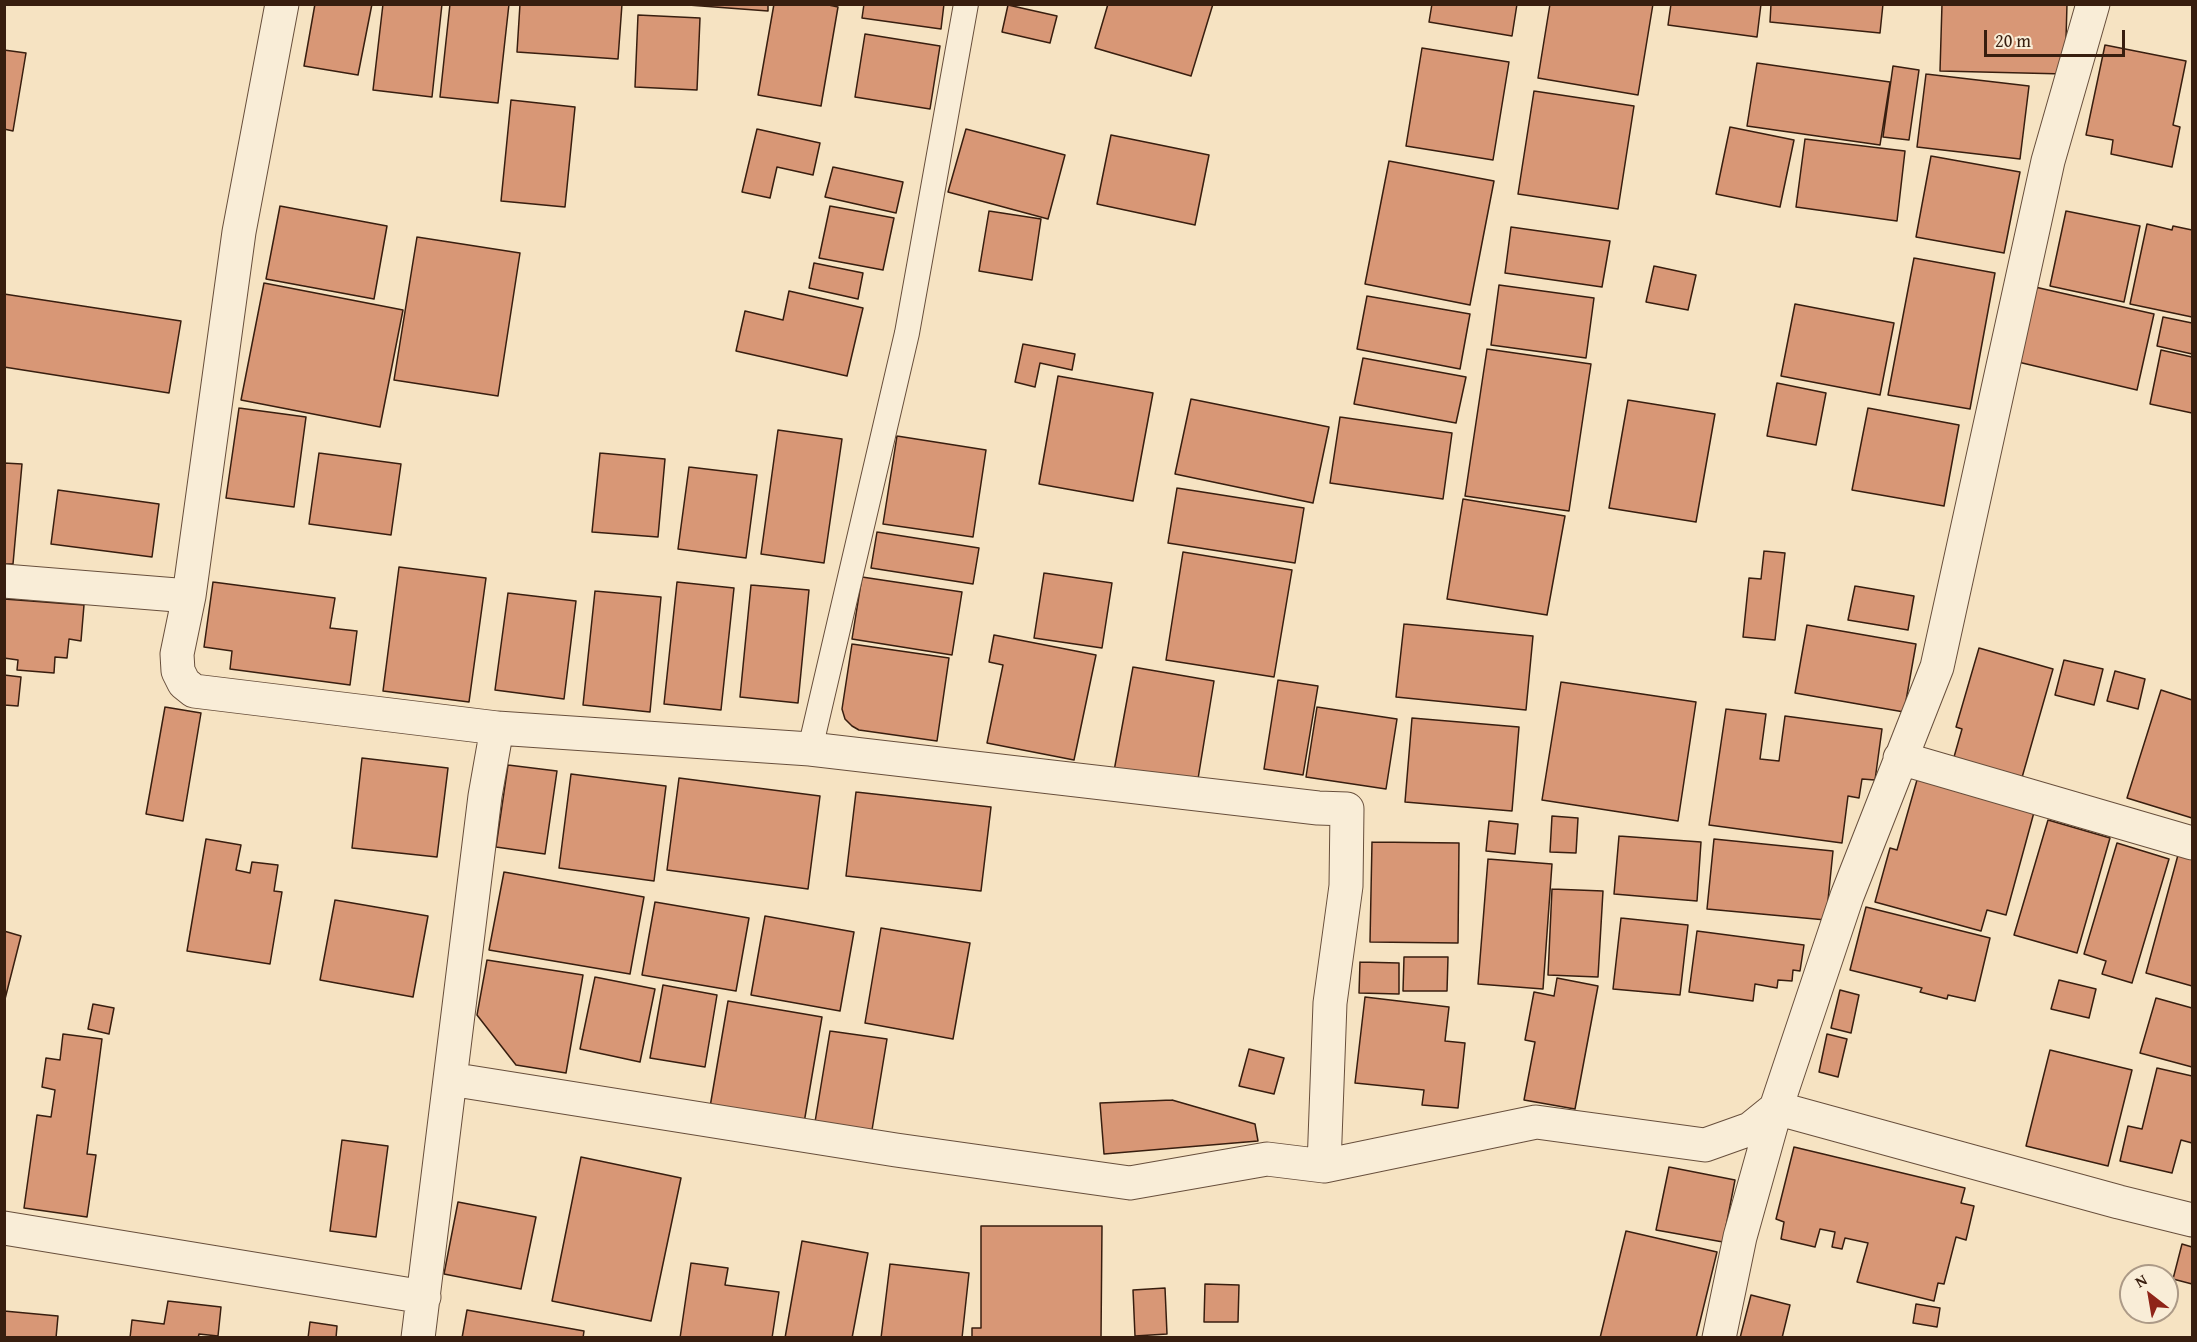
<!DOCTYPE html>
<style>
body{margin:0}
#map{position:relative;width:2197px;height:1342px;overflow:hidden;background:#f6e3c2;font-family:"Gentium Book Plus",serif}
canvas{display:block}
.frame{position:absolute;inset:0;border:6px solid #381e0f;pointer-events:none}
.north{position:absolute;left:2119px;top:1264px;width:60px;height:60px;box-sizing:border-box;background:#f9edd7;border:2px solid #ac9a87;border-radius:50%;rotate:329deg;font-size:16px;font-weight:700;line-height:24px;text-align:center;color:#381e0f}
.north::after{content:'';display:block;margin:auto;width:21px;height:27px;background:#8f2418;clip-path:polygon(50% 0,100% 100%,50% 72%,0 100%)}
.scale{position:absolute;left:1984px;top:30px;width:141px;height:27px;box-sizing:border-box;border:3px solid #381e0f;border-top:0;padding-left:8px;font-size:18px;line-height:21px;white-space:nowrap;color:#381e0f;-webkit-text-stroke:4px #f9edd7;paint-order:stroke}
</style>
<div id="map">
<canvas width="2197" height="1342"></canvas>
<div class="frame"></div>
<div class="north">N</div>
<div class="scale">20 m</div>
</div>
<script>
const c = document.querySelector('canvas').getContext('2d');
c.lineJoin = 'round';
function fillPath(path, color) {
  c.fillStyle = color;
  c.fill(path, 'evenodd');
}
function toPath(rows) {
  const path = new Path2D();
  for (const r of rows) {
    path.moveTo(r[0], r[1]);
    for (let i = 2; i < r.length; i += 2) path.lineTo(r[i], r[i + 1]);
  }
  return path;
}
function trace(path, color, width, dash) {
  c.strokeStyle = color;
  c.lineWidth = width;
  c.lineCap = dash ? 'butt' : 'round';
  c.setLineDash(dash || []);
  c.stroke(path);
}
const building = toPath([
 [315,4,372,4,358,75,304,66,315,4],
 [383,4,442,4,432,97,373,90,383,4],
 [450,4,509,4,498,103,440,97,450,4],
 [520,4,622,4,618,59,517,52,520,4],
 [675,4,768,4,768,11,675,4],
 [774,4,824,4,838,7,821,106,758,95,774,4],
 [864,4,944,4,941,29,862,18,864,4],
 [1108,4,1213,4,1191,76,1095,48,1108,4],
 [1432,4,1517,4,1512,36,1429,22,1432,4],
 [1550,4,1653,4,1638,95,1538,78,1550,4],
 [1671,4,1761,4,1757,37,1668,25,1671,4],
 [1771,4,1883,4,1880,33,1770,22,1771,4],
 [1942,4,2067,4,2065,74,1940,71,1942,4],
 [1008,5,1057,16,1050,43,1002,32,1008,5],
 [638,15,700,18,697,90,635,87,638,15],
 [865,34,940,46,930,109,855,97,865,34],
 [2105,45,2186,61,2173,125,2180,127,2172,167,2111,154,2113,140,2086,135,2105,45],
 [1422,48,1509,62,1493,160,1406,146,1422,48],
 [4,50,26,53,13,131,4,129,4,50],
 [1757,63,1890,82,1880,145,1747,126,1757,63],
 [1893,66,1919,70,1909,140,1883,137,1893,66],
 [1926,74,2029,86,2020,159,1917,147,1926,74],
 [1534,91,1634,106,1618,209,1518,194,1534,91],
 [511,100,575,107,565,207,501,201,511,100],
 [1730,127,1794,140,1780,207,1716,194,1730,127],
 [757,129,820,143,813,175,777,167,770,198,742,192,757,129],
 [966,129,1065,155,1048,219,948,192,966,129],
 [1111,135,1209,155,1195,225,1097,204,1111,135],
 [1805,139,1905,151,1897,221,1796,207,1805,139],
 [1931,156,2020,172,2004,253,1916,237,1931,156],
 [1389,161,1494,181,1470,305,1365,284,1389,161],
 [833,167,903,182,896,213,825,197,833,167],
 [280,206,387,226,374,299,266,279,280,206],
 [830,206,894,218,883,270,819,258,830,206],
 [989,211,1041,219,1032,280,979,271,989,211],
 [2066,211,2140,226,2124,302,2050,286,2066,211],
 [2147,224,2172,230,2173,226,2192,230,2192,317,2130,304,2147,224],
 [1511,227,1610,241,1602,287,1505,273,1511,227],
 [417,237,520,253,498,396,394,380,417,237],
 [1914,258,1995,273,1970,409,1888,395,1914,258],
 [814,263,863,273,858,299,809,288,814,263],
 [1654,266,1696,275,1688,310,1646,302,1654,266],
 [264,283,403,310,380,427,241,400,264,283],
 [1499,285,1594,298,1586,358,1491,345,1499,285],
 [2035,287,2154,314,2137,390,2018,362,2035,287],
 [789,291,863,308,847,376,736,351,745,311,783,320,789,291],
 [4,294,181,321,169,393,4,367,4,294],
 [1367,296,1470,314,1460,369,1357,349,1367,296],
 [1795,304,1894,323,1880,395,1781,376,1795,304],
 [2163,317,2192,323,2192,354,2157,346,2163,317],
 [1023,344,1075,354,1072,370,1040,363,1035,387,1015,382,1023,344],
 [1487,349,1591,364,1569,511,1465,496,1487,349],
 [2161,350,2192,357,2192,413,2150,404,2161,350],
 [1363,358,1466,377,1456,423,1354,404,1363,358],
 [1058,376,1153,393,1133,501,1039,484,1058,376],
 [1777,383,1826,393,1816,445,1767,436,1777,383],
 [1191,399,1329,427,1313,503,1175,474,1191,399],
 [1628,400,1715,414,1696,522,1609,508,1628,400],
 [239,408,306,417,294,507,226,498,239,408],
 [1868,408,1959,425,1944,506,1852,490,1868,408],
 [1340,417,1452,433,1443,499,1330,483,1340,417],
 [778,430,842,439,824,563,761,554,778,430],
 [897,436,986,450,973,537,883,524,897,436],
 [319,453,401,464,391,535,309,524,319,453],
 [600,453,665,459,658,537,592,532,600,453],
 [4,463,22,464,13,564,4,564,4,463],
 [689,467,757,475,746,558,678,549,689,467],
 [1177,488,1304,508,1295,563,1168,543,1177,488],
 [58,490,159,504,152,557,51,544,58,490],
 [1463,499,1565,516,1547,615,1447,599,1463,499],
 [877,532,979,548,973,584,871,568,877,532],
 [1764,551,1785,553,1775,640,1743,637,1749,578,1761,579,1764,551],
 [1183,552,1292,570,1274,677,1166,660,1183,552],
 [399,567,486,578,469,702,383,691,399,567],
 [1044,573,1112,583,1102,648,1034,638,1044,573],
 [862,577,962,592,952,655,852,639,862,577],
 [213,582,335,598,330,628,357,631,350,685,230,669,232,651,204,647,213,582],
 [677,582,734,588,721,710,664,704,677,582],
 [751,585,809,590,798,703,740,697,751,585],
 [1855,586,1914,596,1908,630,1848,620,1855,586],
 [595,591,661,597,650,712,583,705,595,591],
 [508,593,576,601,564,699,495,690,508,593],
 [4,599,84,605,81,641,69,639,67,658,55,657,54,673,17,670,18,660,4,658,4,599],
 [1404,624,1533,636,1526,710,1396,697,1404,624],
 [1807,625,1916,644,1904,712,1795,693,1807,625],
 [994,635,1096,655,1074,760,987,743,1003,665,989,662,994,635],
 [852,644,949,658,937,741,859,730,852,726,845,719,842,709,852,644],
 [1979,648,2053,669,2021,781,1954,757,1962,729,1956,727,1979,648],
 [2064,660,2103,669,2094,705,2055,695,2064,660],
 [1133,667,1214,681,1197,785,1114,771,1133,667],
 [2115,671,2145,679,2138,709,2107,701,2115,671],
 [4,675,21,677,18,706,4,705,4,675],
 [1278,680,1318,686,1303,775,1264,769,1278,680],
 [1561,682,1696,702,1678,821,1542,800,1561,682],
 [2161,690,2192,700,2192,818,2127,798,2161,690],
 [165,707,201,713,183,821,146,814,165,707],
 [1317,707,1397,719,1386,789,1306,777,1317,707],
 [1726,709,1766,714,1760,759,1779,761,1785,716,1882,729,1875,780,1862,779,1859,798,1848,796,1842,843,1709,825,1726,709],
 [1412,718,1519,727,1512,811,1405,802,1412,718],
 [362,758,448,768,437,857,352,848,362,758],
 [508,765,557,771,545,854,496,847,508,765],
 [1919,773,2036,805,2006,915,1987,910,1981,931,1875,902,1890,848,1897,850,1919,773],
 [571,774,666,786,654,881,559,868,571,774],
 [679,778,820,796,808,889,667,870,679,778],
 [856,792,991,807,981,891,846,876,856,792],
 [1552,816,1578,818,1576,853,1550,852,1552,816],
 [2048,820,2110,838,2077,953,2014,935,2048,820],
 [1489,821,1518,824,1515,854,1486,851,1489,821],
 [1619,836,1701,842,1697,901,1614,894,1619,836],
 [206,839,241,845,236,870,250,873,252,862,278,865,274,891,282,892,270,964,187,951,206,839],
 [1714,839,1833,851,1826,920,1707,909,1714,839],
 [1372,842,1459,843,1458,943,1370,942,1372,842],
 [2117,843,2169,859,2132,983,2102,974,2106,961,2084,954,2117,843],
 [2178,855,2192,859,2192,986,2146,973,2178,855],
 [1488,859,1552,864,1543,989,1478,984,1488,859],
 [504,872,644,897,630,974,489,950,504,872],
 [1552,889,1603,891,1598,977,1548,975,1552,889],
 [335,900,428,916,413,997,320,980,335,900],
 [655,902,749,918,736,991,642,975,655,902],
 [1866,907,1990,938,1975,1001,1948,995,1947,999,1920,992,1922,988,1850,970,1866,907],
 [765,916,854,932,840,1011,751,995,765,916],
 [1621,918,1688,925,1680,995,1613,989,1621,918],
 [881,928,970,943,953,1039,865,1023,881,928],
 [4,931,21,936,5,999,4,999,4,931],
 [1697,931,1804,945,1800,971,1793,970,1792,981,1778,980,1777,988,1755,984,1753,1001,1689,992,1697,931],
 [1404,957,1448,957,1447,991,1403,991,1404,957],
 [487,960,583,975,566,1073,516,1065,477,1015,487,960],
 [1360,962,1399,963,1399,994,1359,993,1360,962],
 [595,977,655,989,640,1062,580,1049,595,977],
 [1557,978,1598,986,1575,1109,1524,1100,1535,1042,1525,1040,1534,992,1554,996,1557,978],
 [2059,980,2096,989,2089,1018,2051,1009,2059,980],
 [663,985,717,995,705,1067,650,1058,663,985],
 [1840,990,1859,995,1851,1033,1831,1028,1840,990],
 [1365,997,1449,1007,1445,1041,1465,1043,1458,1108,1422,1105,1424,1090,1355,1083,1365,997],
 [2156,998,2192,1008,2192,1067,2140,1053,2156,998],
 [728,1001,822,1017,804,1123,710,1107,728,1001],
 [93,1004,114,1008,109,1034,88,1029,93,1004],
 [830,1031,887,1039,872,1130,815,1122,830,1031],
 [63,1034,102,1039,87,1154,96,1155,87,1217,24,1208,37,1115,51,1117,55,1090,42,1087,46,1058,60,1060,63,1034],
 [1827,1034,1847,1039,1838,1077,1819,1072,1827,1034],
 [1249,1049,1284,1058,1274,1094,1239,1086,1249,1049],
 [2050,1050,2132,1070,2108,1166,2026,1146,2050,1050],
 [2157,1068,2192,1076,2192,1143,2181,1140,2172,1173,2120,1161,2128,1126,2142,1129,2157,1068],
 [1172,1100,1255,1124,1258,1141,1104,1154,1100,1103,1172,1100],
 [342,1140,388,1146,376,1237,330,1231,342,1140],
 [1794,1147,1965,1188,1961,1203,1974,1206,1966,1240,1956,1237,1944,1284,1938,1283,1934,1301,1857,1282,1868,1243,1845,1238,1842,1249,1832,1247,1835,1232,1820,1229,1815,1247,1781,1239,1784,1222,1776,1219,1794,1147],
 [581,1157,681,1178,651,1321,552,1301,581,1157],
 [1669,1167,1735,1180,1723,1242,1656,1230,1669,1167],
 [458,1202,536,1217,521,1289,444,1274,458,1202],
 [981,1226,1102,1226,1101,1338,972,1338,972,1328,981,1328,981,1226],
 [1626,1231,1717,1252,1696,1338,1600,1338,1626,1231],
 [802,1241,868,1253,852,1338,785,1338,802,1241],
 [2182,1244,2192,1247,2192,1284,2173,1279,2182,1244],
 [691,1263,728,1268,725,1285,779,1292,772,1338,680,1338,691,1263],
 [890,1264,969,1273,962,1338,881,1338,890,1264],
 [1205,1284,1239,1285,1238,1322,1204,1322,1205,1284],
 [1165,1288,1167,1334,1135,1336,1133,1290,1165,1288],
 [1751,1295,1790,1305,1782,1338,1740,1338,1751,1295],
 [168,1301,221,1307,218,1336,199,1334,198,1338,130,1338,132,1320,164,1324,168,1301],
 [1916,1304,1940,1308,1937,1327,1913,1323,1916,1304],
 [467,1310,584,1331,583,1338,462,1338,467,1310],
 [4,1311,58,1316,56,1338,4,1338,4,1311],
 [310,1322,337,1326,336,1338,308,1338,310,1322]
]);
const lane = toPath([
 [810,749,907,333,966,4]
]);
const street = toPath([
 [282,4,239,232,189,596,177,654,178,671,184,683,194,691,497,728,485,796,418,1338],
 [4,581,189,596],
 [497,728,810,749,1318,808,1347,809,1346,886,1330,1003,1324,1166],
 [1900,758,2192,843],
 [450,1079,896,1150,1130,1183,1267,1159,1324,1166,1536,1122,1705,1145,1750,1129,1776,1108,2119,1202,2192,1220],
 [4,1228,424,1297],
 [1719,1338,1740,1237,1776,1108,1847,896,1937,667,2048,161,2093,4]
]);
fillPath(building, '#d89776');
trace(building, '#381e0f', 1.5);
trace(lane, '#684f3c', 26);
trace(street, '#684f3c', 35);
trace(lane, '#f9edd7', 24);
trace(street, '#f9edd7', 33);
</script>
